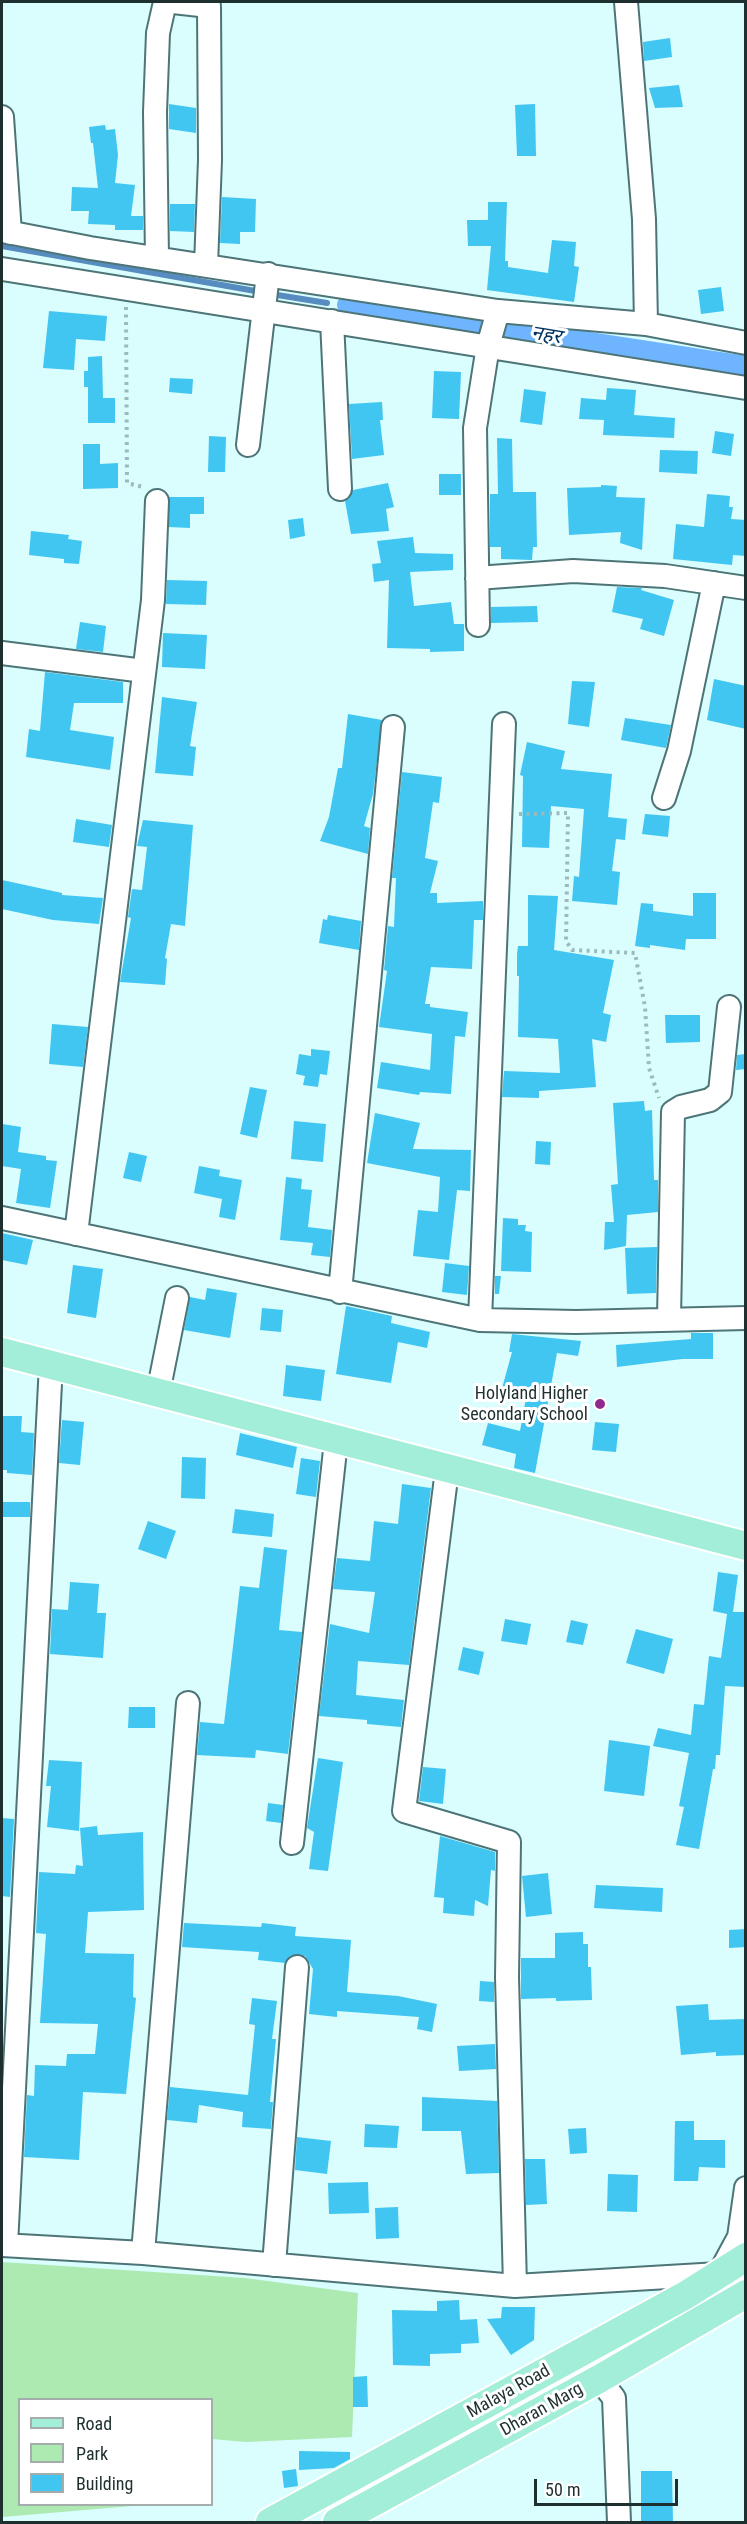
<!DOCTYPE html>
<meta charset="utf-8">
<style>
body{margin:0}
#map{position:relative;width:747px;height:2524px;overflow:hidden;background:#dafdfe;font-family:"Roboto Condensed",sans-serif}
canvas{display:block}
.frame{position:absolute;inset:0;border:3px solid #1e2f30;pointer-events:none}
.legend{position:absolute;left:18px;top:2398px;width:195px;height:108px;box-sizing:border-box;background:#fff;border:2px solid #a5acac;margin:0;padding:8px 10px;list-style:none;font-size:18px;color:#1e2f30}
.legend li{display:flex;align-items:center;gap:12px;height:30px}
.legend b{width:30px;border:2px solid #a5acac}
.scale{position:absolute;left:534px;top:2479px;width:144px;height:27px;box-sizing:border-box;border:3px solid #1e2f30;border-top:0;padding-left:8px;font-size:18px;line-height:21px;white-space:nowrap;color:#1e2f30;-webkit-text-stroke:4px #fff;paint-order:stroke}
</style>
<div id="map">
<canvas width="747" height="2524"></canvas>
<div class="frame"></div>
<ul class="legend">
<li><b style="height:8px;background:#a3eed9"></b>Road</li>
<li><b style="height:16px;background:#adeab2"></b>Park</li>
<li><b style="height:16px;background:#41c6f2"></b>Building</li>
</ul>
<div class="scale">50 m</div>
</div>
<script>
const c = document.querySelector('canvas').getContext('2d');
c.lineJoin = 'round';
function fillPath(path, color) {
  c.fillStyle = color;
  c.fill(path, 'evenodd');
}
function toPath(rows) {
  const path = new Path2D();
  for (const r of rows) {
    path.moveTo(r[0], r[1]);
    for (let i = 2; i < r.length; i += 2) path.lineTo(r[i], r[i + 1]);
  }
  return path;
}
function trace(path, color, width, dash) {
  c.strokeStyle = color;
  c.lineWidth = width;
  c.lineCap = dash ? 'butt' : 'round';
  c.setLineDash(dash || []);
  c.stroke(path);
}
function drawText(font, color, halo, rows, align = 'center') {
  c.font = font + ' "Roboto Condensed","Noto Sans Devanagari",sans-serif';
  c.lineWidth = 6;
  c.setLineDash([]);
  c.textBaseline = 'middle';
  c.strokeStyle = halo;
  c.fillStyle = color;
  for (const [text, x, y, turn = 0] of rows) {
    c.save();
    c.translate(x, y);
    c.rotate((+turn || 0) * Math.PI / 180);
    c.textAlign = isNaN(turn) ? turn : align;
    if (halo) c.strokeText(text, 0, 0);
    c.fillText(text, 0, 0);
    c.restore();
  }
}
const green = toPath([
 [2,2262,245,2278,358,2293,352,2437,246,2442,212,2439,212,2400,20,2400,20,2504,132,2506,2,2517]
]);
const stream = toPath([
 [2,246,261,292],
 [271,294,327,303]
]);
const canal = toPath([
 [347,305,746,366]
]);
const building = toPath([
 [670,38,672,57,644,61,643,42],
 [679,85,683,107,655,108,649,88],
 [169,104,196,108,196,133,169,129],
 [535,104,536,156,517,156,515,105],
 [105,125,106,130,115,129,118,155,115,183,135,185,131,216,143,216,143,230,115,230,115,225,88,224,89,211,71,211,72,187,98,188,93,143,91,143,89,127],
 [222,197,256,199,255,232,240,232,240,244,220,243],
 [488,202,507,202,505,261,508,261,508,267,548,273,552,240,576,242,574,266,579,267,574,302,487,290,491,246,468,246,467,220,488,220],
 [170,204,195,204,194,232,170,231],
 [721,287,724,311,701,314,698,290],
 [49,311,107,316,105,341,76,339,74,370,43,368],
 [102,356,103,398,115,398,115,423,88,423,88,387,84,387,84,371,88,371,88,357],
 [434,371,461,372,459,419,432,418],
 [170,378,193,379,192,394,169,392],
 [607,388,636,390,634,415,675,418,674,438,603,435,604,420,579,419,581,398,606,400],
 [524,389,546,392,542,425,520,422],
 [382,402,383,420,380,420,384,455,352,459,349,404],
 [715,431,734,434,731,456,712,453],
 [209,436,226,437,225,472,208,472],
 [497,438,512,439,513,492,536,492,537,547,533,547,532,560,501,559,501,547,490,547,490,494,498,494],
 [83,444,100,444,100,464,118,463,118,488,83,489],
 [660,450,698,451,697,474,659,472],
 [439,474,461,474,461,495,439,495],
 [388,483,394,507,386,509,389,531,351,534,345,501,353,490],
 [601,485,617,486,616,497,645,498,642,550,620,543,621,532,569,535,567,488,601,487],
 [707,494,730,496,729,507,733,507,731,519,746,520,746,556,733,555,732,565,673,559,676,524,704,527],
 [169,497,204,497,204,514,190,514,190,528,169,527],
 [303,518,305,536,290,539,288,520],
 [31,531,69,535,68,539,82,541,79,564,64,563,64,559,29,555],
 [413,537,415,553,453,554,453,570,410,572,414,606,451,602,454,624,464,624,464,651,430,652,430,649,387,648,389,580,374,582,372,564,381,563,377,541],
 [167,580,207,581,206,605,166,604],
 [617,587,642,588,641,590,674,600,664,636,640,629,643,619,612,612],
 [537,606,538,622,491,623,491,607],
 [80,622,106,626,103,652,76,649],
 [163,633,207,635,205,669,162,667],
 [45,672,123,682,123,703,74,703,70,730,114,737,110,770,26,757,29,729,40,731],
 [714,679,746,686,746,729,707,720],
 [572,681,595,682,589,727,568,724],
 [162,697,197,702,190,746,196,747,193,776,155,773],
 [348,714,382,720,373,794,364,826,370,828,368,854,320,841,329,817,338,768,342,768],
 [625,718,671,725,666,748,621,740],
 [527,742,565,751,561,769,612,774,608,817,627,819,625,840,616,839,612,871,620,872,617,905,572,901,574,876,579,877,584,809,551,806,549,848,522,847,523,776,520,775],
 [402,772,442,777,439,803,433,802,425,858,438,861,430,893,437,893,437,903,483,901,483,920,474,920,472,969,431,967,425,1004,430,1004,430,1007,468,1012,465,1037,455,1036,451,1094,420,1092,419,1095,377,1088,381,1062,430,1070,432,1034,379,1027,387,971,384,970,388,926,394,927,396,878,392,878],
 [645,814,670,816,668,837,642,834],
 [76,819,112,825,109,847,73,842],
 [143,820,193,825,185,926,171,924,165,958,167,959,165,985,120,982,131,918,128,917,132,889,142,890,147,847,137,846],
 [2,880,62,893,62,895,103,898,99,924,53,920,2,909],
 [693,893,716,893,716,939,686,939,685,950,650,945,650,948,635,946,641,903,653,904,653,911,693,916],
 [528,895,558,896,554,950,614,960,603,1013,611,1015,606,1042,592,1039,596,1087,539,1091,539,1098,502,1097,504,1071,560,1073,558,1039,518,1037,519,976,517,976,517,954,518,946,528,946],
 [328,915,361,921,359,950,319,943,323,919,327,920],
 [665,1015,700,1015,700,1042,666,1043],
 [52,1024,88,1027,83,1067,49,1064],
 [311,1049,330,1051,327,1075,320,1074,318,1087,303,1085,305,1076,296,1074,299,1054,311,1056],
 [746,1054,746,1069,736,1070,737,1055],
 [250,1087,267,1090,257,1138,240,1134],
 [644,1101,645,1111,652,1110,654,1180,658,1180,658,1212,627,1215,626,1246,604,1250,605,1222,614,1222,611,1185,618,1184,613,1103],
 [375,1113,420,1123,413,1149,471,1150,470,1191,457,1190,449,1260,413,1256,418,1210,438,1212,440,1177,367,1163],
 [294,1121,326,1124,323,1162,291,1159],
 [2,1124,21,1127,18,1152,46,1156,46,1160,57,1161,50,1208,16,1203,21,1169,2,1166],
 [536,1141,551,1142,550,1165,535,1164],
 [129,1152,147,1156,141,1182,123,1178],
 [199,1166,220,1170,219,1176,242,1180,235,1220,219,1217,222,1199,194,1193],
 [286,1177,302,1179,301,1189,312,1190,308,1227,332,1230,330,1257,311,1255,313,1243,280,1240],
 [503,1218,518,1219,518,1225,526,1225,525,1231,532,1232,531,1272,501,1271],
 [2,1233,33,1240,27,1265,2,1260],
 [657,1247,656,1293,627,1294,625,1248],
 [445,1263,469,1266,467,1295,442,1292],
 [73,1265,103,1269,96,1318,67,1313],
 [495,1276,501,1276,499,1294,495,1294],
 [207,1288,237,1293,230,1338,184,1330,190,1297,205,1300],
 [346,1306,392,1316,391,1323,430,1332,427,1348,398,1342,391,1383,336,1374],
 [262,1308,283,1310,281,1332,260,1330],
 [691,1333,713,1333,713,1359,682,1359,617,1367,616,1345,691,1339],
 [512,1334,581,1341,578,1356,557,1353,535,1473,514,1468,516,1454,482,1445,488,1423,520,1431,526,1398,501,1392,512,1352,509,1352],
 [286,1365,325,1370,321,1401,283,1396],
 [2,1416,22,1416,21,1432,34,1433,32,1475,7,1473,7,1470,2,1470],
 [62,1420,84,1422,80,1465,59,1463],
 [595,1422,619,1424,616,1452,592,1450],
 [240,1433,297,1447,293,1468,236,1455],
 [182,1457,206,1458,205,1499,181,1498],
 [301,1458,320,1461,316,1497,296,1494],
 [402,1484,431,1488,409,1665,358,1661,356,1695,404,1700,401,1727,367,1724,367,1720,319,1716,330,1624,369,1633,375,1592,333,1589,337,1558,370,1561,374,1521,398,1524],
 [2,1502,30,1502,30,1517,2,1517],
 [235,1509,274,1514,272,1537,232,1533],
 [148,1521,176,1531,166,1559,138,1549],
 [264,1547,287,1550,279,1630,302,1632,288,1754,256,1750,255,1758,197,1755,200,1722,224,1724,240,1586,259,1588],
 [718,1572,738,1575,733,1612,746,1612,746,1687,725,1686,720,1755,716,1755,715,1769,713,1769,699,1849,676,1845,684,1807,679,1806,689,1753,653,1746,658,1728,691,1735,694,1704,704,1705,709,1656,721,1658,727,1614,713,1611],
 [70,1582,99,1584,97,1613,106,1613,103,1658,50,1654,52,1609,68,1610],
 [505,1619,531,1624,527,1645,501,1641],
 [571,1620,588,1624,583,1645,566,1642],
 [636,1629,673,1639,664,1674,626,1663],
 [463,1647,484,1652,479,1675,458,1670],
 [129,1707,155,1707,155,1728,128,1728],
 [609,1740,650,1746,644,1796,604,1791],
 [318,1758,343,1762,328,1871,309,1869,314,1832,307,1828],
 [49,1760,82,1762,79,1831,47,1827,51,1786,46,1786],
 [423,1767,446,1769,443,1804,419,1801],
 [268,1803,283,1805,281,1823,266,1821],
 [2,1818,14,1819,10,1897,2,1896],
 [97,1826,98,1835,143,1832,144,1910,88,1912,85,1953,134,1954,133,1997,136,1998,126,2094,83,2092,79,2160,24,2157,27,2095,34,2096,35,2065,66,2066,67,2054,95,2054,98,2024,40,2023,46,1934,36,1933,39,1872,75,1874,76,1865,83,1866,80,1828],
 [440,1836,495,1852,495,1871,491,1870,488,1906,475,1900,474,1916,443,1913,444,1898,434,1897],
 [548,1873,552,1914,526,1917,522,1876],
 [596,1885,663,1888,662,1912,594,1908],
 [184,1923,261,1927,262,1923,296,1927,295,1936,351,1940,347,1992,398,1996,437,2004,432,2032,417,2029,419,2017,337,2011,337,2017,309,2014,313,1969,305,1956,292,1955,285,1963,258,1960,259,1952,182,1947],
 [746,1929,746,1947,729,1948,729,1930],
 [583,1932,583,1944,588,1944,588,1967,591,1967,592,2000,556,2001,556,1998,521,1999,521,1958,555,1958,555,1933],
 [480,1981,494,1982,494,2002,479,2001],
 [252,1998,277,2001,272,2039,276,2039,270,2102,273,2102,271,2129,242,2127,243,2112,199,2105,197,2123,167,2120,170,2087,248,2095,255,2025,249,2024],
 [708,2004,709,2020,746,2019,746,2055,716,2056,716,2052,681,2055,676,2006],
 [495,2044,496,2069,459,2071,457,2046],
 [422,2097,497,2101,499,2173,466,2174,461,2131,422,2131],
 [675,2121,694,2121,694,2140,725,2140,725,2168,699,2167,698,2181,674,2181],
 [365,2124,399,2126,397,2148,364,2147],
 [586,2128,587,2153,570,2154,568,2129],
 [297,2137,331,2141,327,2174,295,2170],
 [525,2159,545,2159,547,2204,526,2205],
 [608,2174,638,2175,637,2212,607,2211],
 [368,2182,369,2213,329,2214,328,2183],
 [398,2207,399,2238,376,2239,375,2208],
 [459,2300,460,2320,477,2319,479,2343,461,2344,461,2353,430,2354,430,2366,393,2365,392,2310,437,2311,437,2301],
 [502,2307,535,2307,534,2340,511,2355,487,2319,501,2318],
 [367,2376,368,2407,353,2407,353,2377],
 [299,2451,350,2452,350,2459,334,2468,299,2470],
 [296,2469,298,2486,284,2488,282,2471],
 [641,2471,672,2471,673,2523,641,2523]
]);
const path = toPath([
 [126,307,127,483,143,487],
 [519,814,568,813,566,941,572,950,635,953,645,1007,649,1068,659,1098]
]);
const minor = toPath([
 [173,2,209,6,210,160,206,265],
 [626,2,644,219,646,324],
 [2,117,10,233],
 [2,231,90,248,498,311,646,324,746,343],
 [157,258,155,112,158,33,165,2],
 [2,269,746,388],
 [332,321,340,489],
 [248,445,268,274],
 [477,578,573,571,665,576,746,588],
 [478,625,475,428,488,346,498,311],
 [2,653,144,671],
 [664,798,679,751,714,583],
 [2,1218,480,1320,576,1322,746,1318],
 [76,1234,153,600,157,501],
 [340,1292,393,727],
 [669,1318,673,1112,681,1107,710,1100,720,1092,729,1007],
 [480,1320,504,724],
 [158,1393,177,1298],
 [447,1470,404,1811,509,1842,507,1977,515,2286],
 [292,1843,336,1441],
 [2,2245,143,2253,515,2286,719,2274],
 [6,2245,51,1364],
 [143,2253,188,1703],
 [274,2265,297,1967],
 [719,2274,739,2237,746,2188],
 [599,2379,614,2398,619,2522]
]);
const major = toPath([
 [2,1352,746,1546],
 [270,2522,686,2295,746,2257],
 [337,2522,599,2379,746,2294]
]);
const markers = [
 [600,1404,6,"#912a8f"]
];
const poiNames = [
 ["Holyland Higher",588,1394],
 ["Secondary School",588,1415]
];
const streetNames = [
 ["Malaya Road",509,2392,-29],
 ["Dharan Marg",542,2410,-29]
];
const waterNames = [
 ["नहर",546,336,9]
];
fillPath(green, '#adeab2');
trace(stream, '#568cc0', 6);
trace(canal, '#6eb4fe', 20);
fillPath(building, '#41c6f2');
trace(minor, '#4d7577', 26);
trace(major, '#fff', 32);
trace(path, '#9dbabb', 4, [3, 4.5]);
trace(minor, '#fff', 22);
trace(major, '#a3eed9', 28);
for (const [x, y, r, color] of markers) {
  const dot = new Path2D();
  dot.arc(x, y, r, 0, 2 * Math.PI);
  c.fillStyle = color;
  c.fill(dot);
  trace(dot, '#fff', 2);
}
drawText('18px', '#1e2f30', '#fff', poiNames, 'right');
drawText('18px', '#1e2f30', '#fff', streetNames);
drawText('italic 20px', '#003360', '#fff', waterNames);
</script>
